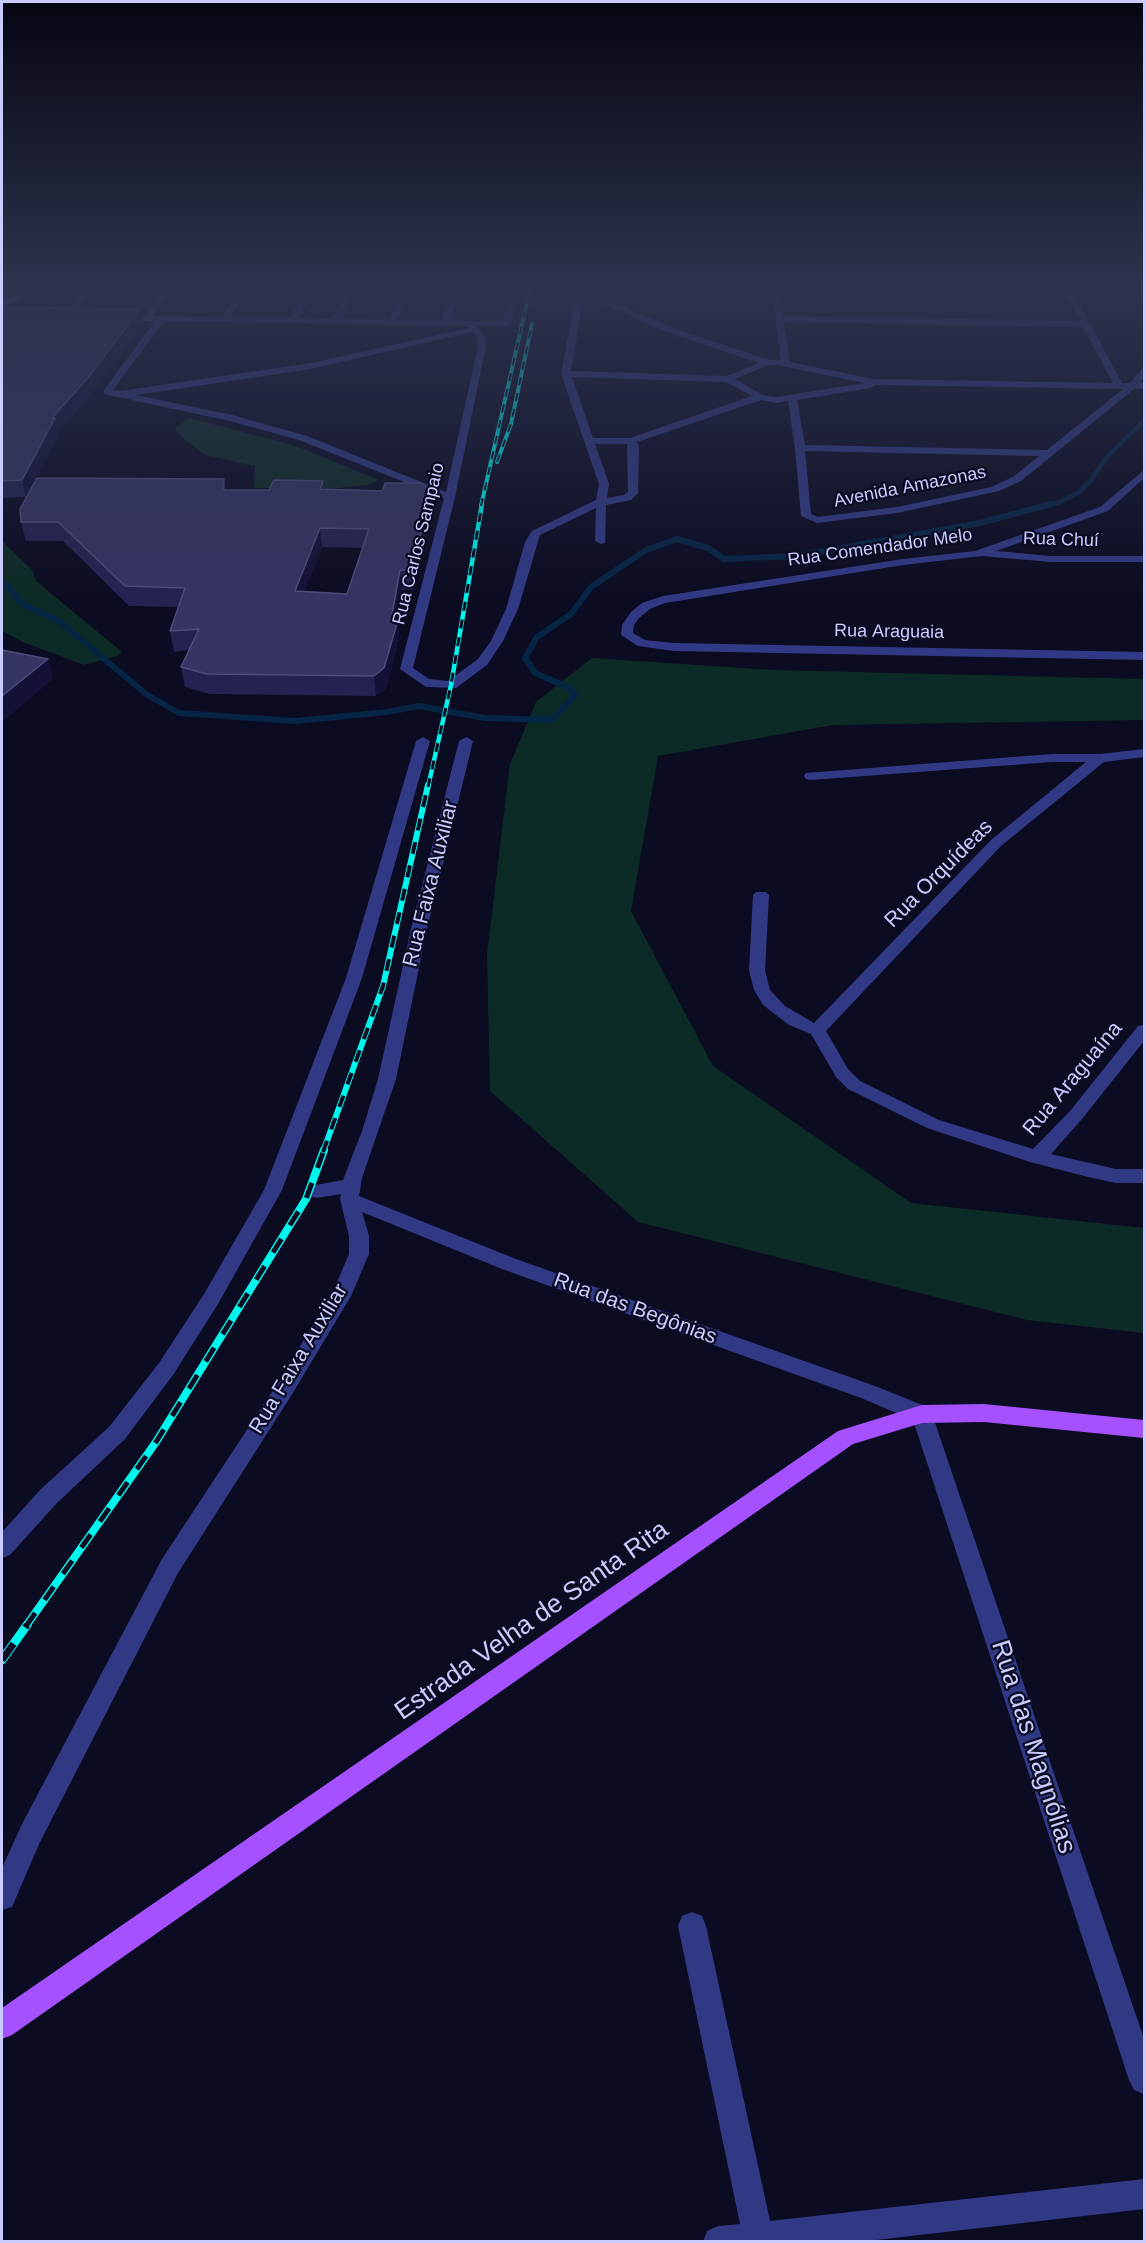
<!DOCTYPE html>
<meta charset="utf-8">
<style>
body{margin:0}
#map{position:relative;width:1146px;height:2243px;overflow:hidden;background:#0b0b21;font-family:Helvetica,sans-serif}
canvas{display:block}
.frame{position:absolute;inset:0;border:3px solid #cacbff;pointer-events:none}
</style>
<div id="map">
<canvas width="1146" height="2243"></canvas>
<div class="frame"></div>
</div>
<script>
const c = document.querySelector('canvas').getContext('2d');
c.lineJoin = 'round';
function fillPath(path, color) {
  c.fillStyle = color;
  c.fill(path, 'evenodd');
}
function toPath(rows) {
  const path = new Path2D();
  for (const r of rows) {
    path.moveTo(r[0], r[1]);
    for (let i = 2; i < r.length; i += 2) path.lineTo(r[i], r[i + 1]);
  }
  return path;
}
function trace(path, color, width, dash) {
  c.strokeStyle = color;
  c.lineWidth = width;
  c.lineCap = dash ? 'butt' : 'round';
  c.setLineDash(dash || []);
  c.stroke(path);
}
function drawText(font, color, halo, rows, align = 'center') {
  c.font = font + ' Helvetica,sans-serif';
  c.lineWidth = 4.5;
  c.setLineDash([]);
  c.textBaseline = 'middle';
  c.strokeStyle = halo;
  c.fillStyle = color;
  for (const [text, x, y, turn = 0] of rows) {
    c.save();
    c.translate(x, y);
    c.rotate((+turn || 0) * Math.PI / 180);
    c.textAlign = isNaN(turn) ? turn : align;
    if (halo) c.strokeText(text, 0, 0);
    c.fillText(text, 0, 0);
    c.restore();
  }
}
const green = toPath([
 [189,418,296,446,379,480,368,485,338,488,254,488,255,466,205,455,185,440,175,428],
 [2,541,32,570,36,581,122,652,117,656,84,665,23,642,2,631],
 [592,658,773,670,1144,679,1144,720,833,725,658,756,631,911,713,1066,911,1203,1144,1228,1144,1333,1027,1320,638,1222,490,1091,487,954,510,764,536,702]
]);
const streamFar1 = toPath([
 [1045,506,1060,502,1079,492,1091,480,1107,457,1144,421]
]);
const stream = toPath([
 [2,580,22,604,59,621,146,694,179,713,295,721,387,712,419,706,485,718,552,720,576,694,563,685,535,673,525,658,537,637,571,614,591,587,646,550,677,539,708,548,724,559,797,556,980,523,1051,504]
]);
const minor = toPath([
 [4,289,12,289,8,296,13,299,13,303,2,300,4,289],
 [84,289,93,289,70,318,64,318,64,314,84,289],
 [163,289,171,289,153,316,223,317,240,289,248,289,231,317,290,318,307,289,315,289,299,318,332,319,348,289,356,289,341,319,389,320,400,289,408,289,398,320,442,320,452,289,460,289,450,321,503,321,511,289,519,289,510,326,477,326,485,337,486,346,455,497,413,668,429,679,448,681,478,659,491,641,506,609,525,542,532,531,596,500,599,484,561,374,577,289,585,289,670,327,769,360,781,360,771,289,779,289,783,316,1080,321,1063,289,1071,289,1122,383,1130,383,1141,370,1144,369,1144,377,1140,383,1144,383,1144,389,1134,389,1021,481,999,491,897,513,817,523,801,516,795,448,788,401,776,403,761,400,637,442,639,447,638,493,631,500,606,505,605,543,601,544,595,541,596,508,540,535,518,609,503,641,487,665,456,688,426,687,400,669,444,498,299,440,230,421,104,394,104,390,155,321,118,321,114,318,118,315,144,316,163,289],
 [584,295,664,331,759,363,727,376,571,371,584,295],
 [164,321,467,326,469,328,311,363,120,391,113,390,164,321],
 [784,322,1083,327,1113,383,874,379,790,362,784,322],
 [472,332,477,337,478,346,446,492,307,436,232,415,136,395,311,369,472,332],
 [777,365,865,383,776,397,763,395,735,379,766,366,777,365],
 [572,377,726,382,752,396,630,438,593,438,572,377],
 [876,385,1119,389,1123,389,1047,450,805,445,797,400,870,388,876,385],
 [595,444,627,444,628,492,624,495,607,498,609,484,595,444],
 [805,451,1039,456,1013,477,991,487,897,507,818,517,811,514,805,451],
 [1144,470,1144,478,1108,511,996,551,1051,556,1144,556,1144,562,1051,562,982,556,903,565,665,603,650,609,639,618,634,625,633,633,645,640,674,643,1144,652,1144,660,674,651,638,646,621,635,622,625,631,612,642,603,663,596,903,559,975,551,1100,507,1144,470],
 [423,737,430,741,362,978,282,1190,218,1304,173,1375,125,1439,57,1503,10,1555,2,1558,2,1532,41,1489,109,1427,159,1363,204,1294,264,1190,346,978,416,741,423,737],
 [466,737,473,741,427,929,396,1079,362,1178,359,1196,516,1259,875,1386,930,1408,1144,2039,1144,2094,1134,2090,1129,2080,913,1420,861,1398,502,1269,362,1212,369,1236,369,1254,351,1296,291,1396,178,1573,40,1842,12,1907,2,1910,2,1868,22,1824,162,1559,277,1384,332,1294,349,1254,349,1236,340,1199,341,1194,317,1198,310,1196,308,1191,310,1186,343,1180,362,1131,378,1079,411,929,459,741,466,737],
 [1144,749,1144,757,1104,762,1001,846,826,1031,848,1069,860,1081,939,1120,1033,1149,1070,1111,1138,1026,1144,1025,1144,1041,1082,1119,1051,1154,1116,1169,1144,1169,1144,1183,1116,1183,1088,1177,1030,1162,927,1128,848,1089,836,1077,811,1034,789,1025,763,1005,754,990,749,970,753,895,756,892,766,892,769,895,765,970,770,990,785,1006,814,1023,991,840,1086,762,1052,762,811,780,806,779,804,776,806,773,1052,754,1100,754,1144,749],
 [692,1912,702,1916,706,1926,770,2221,1144,2179,1144,2209,859,2242,703,2242,707,2231,718,2226,740,2224,678,1926,682,1916,692,1912]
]);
const major = toPath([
 [29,289,40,289,2,307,2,302,29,289],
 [984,1404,1144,1420,1144,1438,984,1422,922,1423,853,1444,12,2035,2,2039,2,2008,838,1431,922,1405,984,1404]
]);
const railFar4 = toPath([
 [497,462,511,424,532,324],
 [481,506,530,289]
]);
const railFar3 = toPath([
 [428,787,451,685,482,504]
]);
const railFar2 = toPath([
 [323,1152,383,986,428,785]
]);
const railFar1 = toPath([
 [26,1626,156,1442,306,1199,324,1150]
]);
const rail = toPath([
 [2,1660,27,1625]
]);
const wall = toPath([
 [2,307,143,324,91,394,58,432,59,435,26,497,2,498],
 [224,479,226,490,269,490,324,489,382,491,431,491,432,509,414,590,402,590,396,620,398,620,399,640,386,689,376,696,210,694,185,687,181,667,189,650,174,652,170,631,178,607,129,606,63,541,26,541,21,522],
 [322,547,363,548,347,594,304,591]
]);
const shadedWall = toPath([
 [140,309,143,324,91,394,58,432,59,435,26,497,22,480,52,418],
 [431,491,432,509,414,590,412,570],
 [320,528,322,547,297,610,295,591],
 [400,570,402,590,394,633,398,620,399,640,386,689,376,696,374,676],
 [48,659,53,679,2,722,2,696]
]);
const building = toPath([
 [2,307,140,309,87,379,52,418,55,418,22,480,2,481,2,307],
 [37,478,224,479,223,490,269,490,274,480,323,481,320,489,382,491,385,483,422,483,431,491,412,570,400,570,391,620,398,620,384,668,374,676,207,674,181,667,199,629,170,631,185,588,125,586,58,522,21,522,20,509,37,478],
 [320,528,369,529,347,594,295,591,320,528],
 [2,650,48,659,2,696,2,650]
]);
const farStreetnames = [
 ["Avenida Amazonas",910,487,-11],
 ["Rua Chuí",1061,540,2],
 ["Rua Carlos Sampaio",419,544,-76],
 ["Rua Comendador Melo",880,548,-8],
 ["Rua Araguaia",889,632,1]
];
const streetNames = [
 ["Rua Orquídeas",939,874,-45],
 ["Rua Faixa Auxiliar",431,884,-76],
 ["Rua Araguaína",1073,1079,-50],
 ["Rua das Begônias",635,1309,20],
 ["Rua Faixa Auxiliar",299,1359,-59]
];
const nearStreetnames = [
 ["Estrada Velha de Santa Rita",532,1621,-35],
 ["Rua das Magnólias",1033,1747,72]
];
fillPath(green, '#0d2b26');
trace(streamFar1, '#062544', 4.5);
trace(stream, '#062544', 6);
fillPath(minor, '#313985');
fillPath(major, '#a651ff');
trace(railFar4, '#00f5ec', 4);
trace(railFar3, '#00f5ec', 4.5);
trace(railFar2, '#00f5ec', 6);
trace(railFar1, '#00f5ec', 8);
trace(rail, '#00f5ec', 9);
trace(railFar4, '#0b0b21', 2, [8]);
trace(railFar3, '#0b0b21', 3, [9]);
trace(railFar2, '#0b0b21', 4, [12]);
trace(railFar1, '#0b0b21', 5, [16]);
trace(rail, '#0b0b21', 7, [20]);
fillPath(wall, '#242250');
fillPath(shadedWall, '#131135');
fillPath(building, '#363463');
trace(building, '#4d4c7b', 1.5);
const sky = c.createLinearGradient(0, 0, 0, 603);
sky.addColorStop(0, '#060612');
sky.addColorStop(0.48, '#2e344e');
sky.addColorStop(1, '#2e344e00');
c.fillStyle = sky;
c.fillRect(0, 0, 1146, 603);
drawText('18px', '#cacbff', '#0b0b21', farStreetnames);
drawText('21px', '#cacbff', '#0b0b21', streetNames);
drawText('26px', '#cacbff', '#0b0b21', nearStreetnames);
</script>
